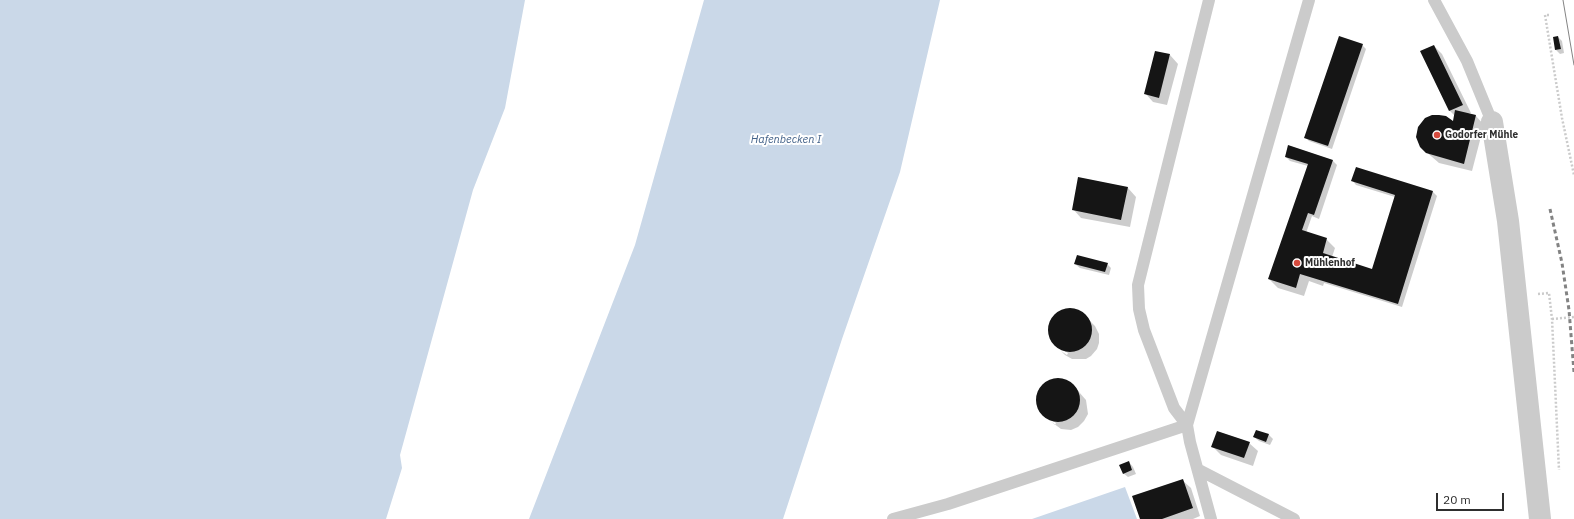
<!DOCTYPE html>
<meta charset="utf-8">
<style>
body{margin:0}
#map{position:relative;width:1574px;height:519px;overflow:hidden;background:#fff;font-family:"IBM Plex Sans",sans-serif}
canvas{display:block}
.scale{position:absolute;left:1436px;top:493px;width:68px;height:18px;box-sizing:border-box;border:2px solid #2e2e2e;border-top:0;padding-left:5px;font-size:12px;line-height:14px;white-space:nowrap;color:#2e2e2e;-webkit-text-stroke:3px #fff;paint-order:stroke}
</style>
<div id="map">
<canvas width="1574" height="519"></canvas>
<div class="scale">20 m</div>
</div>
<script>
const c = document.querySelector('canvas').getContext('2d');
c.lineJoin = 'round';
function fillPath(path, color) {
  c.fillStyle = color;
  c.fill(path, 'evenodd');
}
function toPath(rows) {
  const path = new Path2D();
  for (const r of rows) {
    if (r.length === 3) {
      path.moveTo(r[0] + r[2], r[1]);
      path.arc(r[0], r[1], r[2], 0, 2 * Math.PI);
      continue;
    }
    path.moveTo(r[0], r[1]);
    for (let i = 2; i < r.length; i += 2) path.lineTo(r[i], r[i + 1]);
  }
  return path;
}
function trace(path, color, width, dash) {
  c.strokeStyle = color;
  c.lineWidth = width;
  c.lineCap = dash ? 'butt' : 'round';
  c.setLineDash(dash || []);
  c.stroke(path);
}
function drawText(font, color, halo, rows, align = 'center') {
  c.font = font + ' "IBM Plex Sans",sans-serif';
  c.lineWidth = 4;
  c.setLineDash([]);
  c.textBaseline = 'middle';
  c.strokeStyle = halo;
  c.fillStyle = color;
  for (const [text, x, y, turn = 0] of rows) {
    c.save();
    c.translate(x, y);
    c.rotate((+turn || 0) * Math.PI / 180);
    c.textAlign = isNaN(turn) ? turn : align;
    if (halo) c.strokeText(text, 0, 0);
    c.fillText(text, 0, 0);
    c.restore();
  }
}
const water = toPath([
 [0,0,525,0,505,108,473,190,400,455,402,468,386,519,0,519],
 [704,0,940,0,900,172,842,339,783,519,529,519,635,245],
 [1125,487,1137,519,1032,519]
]);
const shadow = toPath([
 [1558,37,1562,41,1564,53,1560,54,1556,50],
 [1362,45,1366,49,1332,149,1309,141,1305,137],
 [1434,46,1442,54,1471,113,1468,114,1476,116,1484,125,1472,171,1439,163,1424,150,1453,123,1455,116,1450,111,1421,52],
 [1170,55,1178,64,1167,105,1153,102,1145,93],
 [1289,147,1333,161,1337,165,1319,219,1312,216,1306,233,1326,239,1335,248,1332,257,1373,270,1395,197,1356,185,1352,180,1433,192,1437,196,1402,307,1324,283,1323,286,1309,281,1304,296,1278,288,1269,279,1308,166,1290,161,1286,157],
 [1128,188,1136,197,1130,227,1081,218,1073,209],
 [1075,264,1107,264,1111,268,1109,275,1080,268],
 [1071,309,1080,312,1086,317,1095,326,1099,334,1099,343,1097,349,1091,356,1086,359,1072,359,1065,355,1061,351,1067,355,1068,353,1058,347,1058,348,1050,338,1049,329,1051,320,1058,313],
 [1055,379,1064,380,1072,384,1086,400,1088,414,1084,421,1078,427,1071,430,1061,429,1049,420,1055,425,1056,423,1046,416,1046,418,1040,412,1037,404,1039,390,1046,382],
 [1269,435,1273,439,1270,445,1259,441,1254,437],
 [1249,443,1258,451,1253,466,1221,455,1213,447],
 [1129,462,1133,467,1136,474,1128,477,1123,473],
 [1182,480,1191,488,1200,516,1193,519,1141,519]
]);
const building = toPath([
 [1339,36,1363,44,1328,146,1304,138],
 [1558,36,1561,49,1555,50,1553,37],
 [1434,45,1463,105,1449,111,1420,51],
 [1155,51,1170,54,1159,98,1144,94],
 [1455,110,1476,115,1464,164,1426,153,1420,147,1416,137,1418,127,1425,118,1432,115,1439,115,1446,116,1453,121],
 [1288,145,1333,160,1314,215,1308,213,1302,230,1327,238,1323,253,1372,269,1395,195,1351,181,1356,167,1433,191,1398,304,1300,274,1296,288,1268,279,1308,164,1285,157],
 [1078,177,1128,187,1121,220,1072,210],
 [1077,255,1108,263,1105,272,1074,264],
 [1070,330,22],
 [1058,400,22],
 [1256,430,1269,434,1266,442,1253,437],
 [1217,431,1250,442,1244,458,1211,447],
 [1129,461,1132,470,1123,474,1119,465],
 [1183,479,1193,508,1162,519,1140,519,1132,496]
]);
const path = toPath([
 [1549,15,1545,15,1562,118,1574,175],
 [1538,294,1549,293,1552,319,1559,470]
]);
const lane = toPath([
 [1434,0,1467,61,1492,122],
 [1199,470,1294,519],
 [893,519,948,504,1187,425,1174,408,1144,330,1139,309,1138,285,1209,0],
 [1211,519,1190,442,1187,425,1309,0]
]);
const street = toPath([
 [1492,122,1508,221,1540,519]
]);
const tram = toPath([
 [1563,0,1574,65]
]);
const rail = toPath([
 [1550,209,1562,263,1569,310,1574,372]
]);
const pathBridge = toPath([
 [1552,319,1574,317]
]);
const markers = [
 [1437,135,4,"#d64b3e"],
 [1297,263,4,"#d64b3e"]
];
const poiNames = [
 ["Godorfer Mühle",1445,135],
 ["Mühlenhof",1305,263]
];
const waterNames = [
 ["Hafenbecken I",786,140]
];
fillPath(water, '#cad8e8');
fillPath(shadow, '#0003');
fillPath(building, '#151515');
trace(path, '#cbcbcb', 2.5, [2, 2]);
trace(lane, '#cbcbcb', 12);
trace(street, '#cbcbcb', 22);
trace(tram, '#838383', 1);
trace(rail, '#838383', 3, [4, 3]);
trace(pathBridge, '#cbcbcb', 2.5, [2, 2]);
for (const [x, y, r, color] of markers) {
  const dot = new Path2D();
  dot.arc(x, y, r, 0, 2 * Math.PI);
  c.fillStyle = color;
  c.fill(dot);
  trace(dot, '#fff', 1.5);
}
drawText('bold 10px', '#2e2e2e', '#fff', poiNames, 'left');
drawText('italic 11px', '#436289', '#fff', waterNames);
</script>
